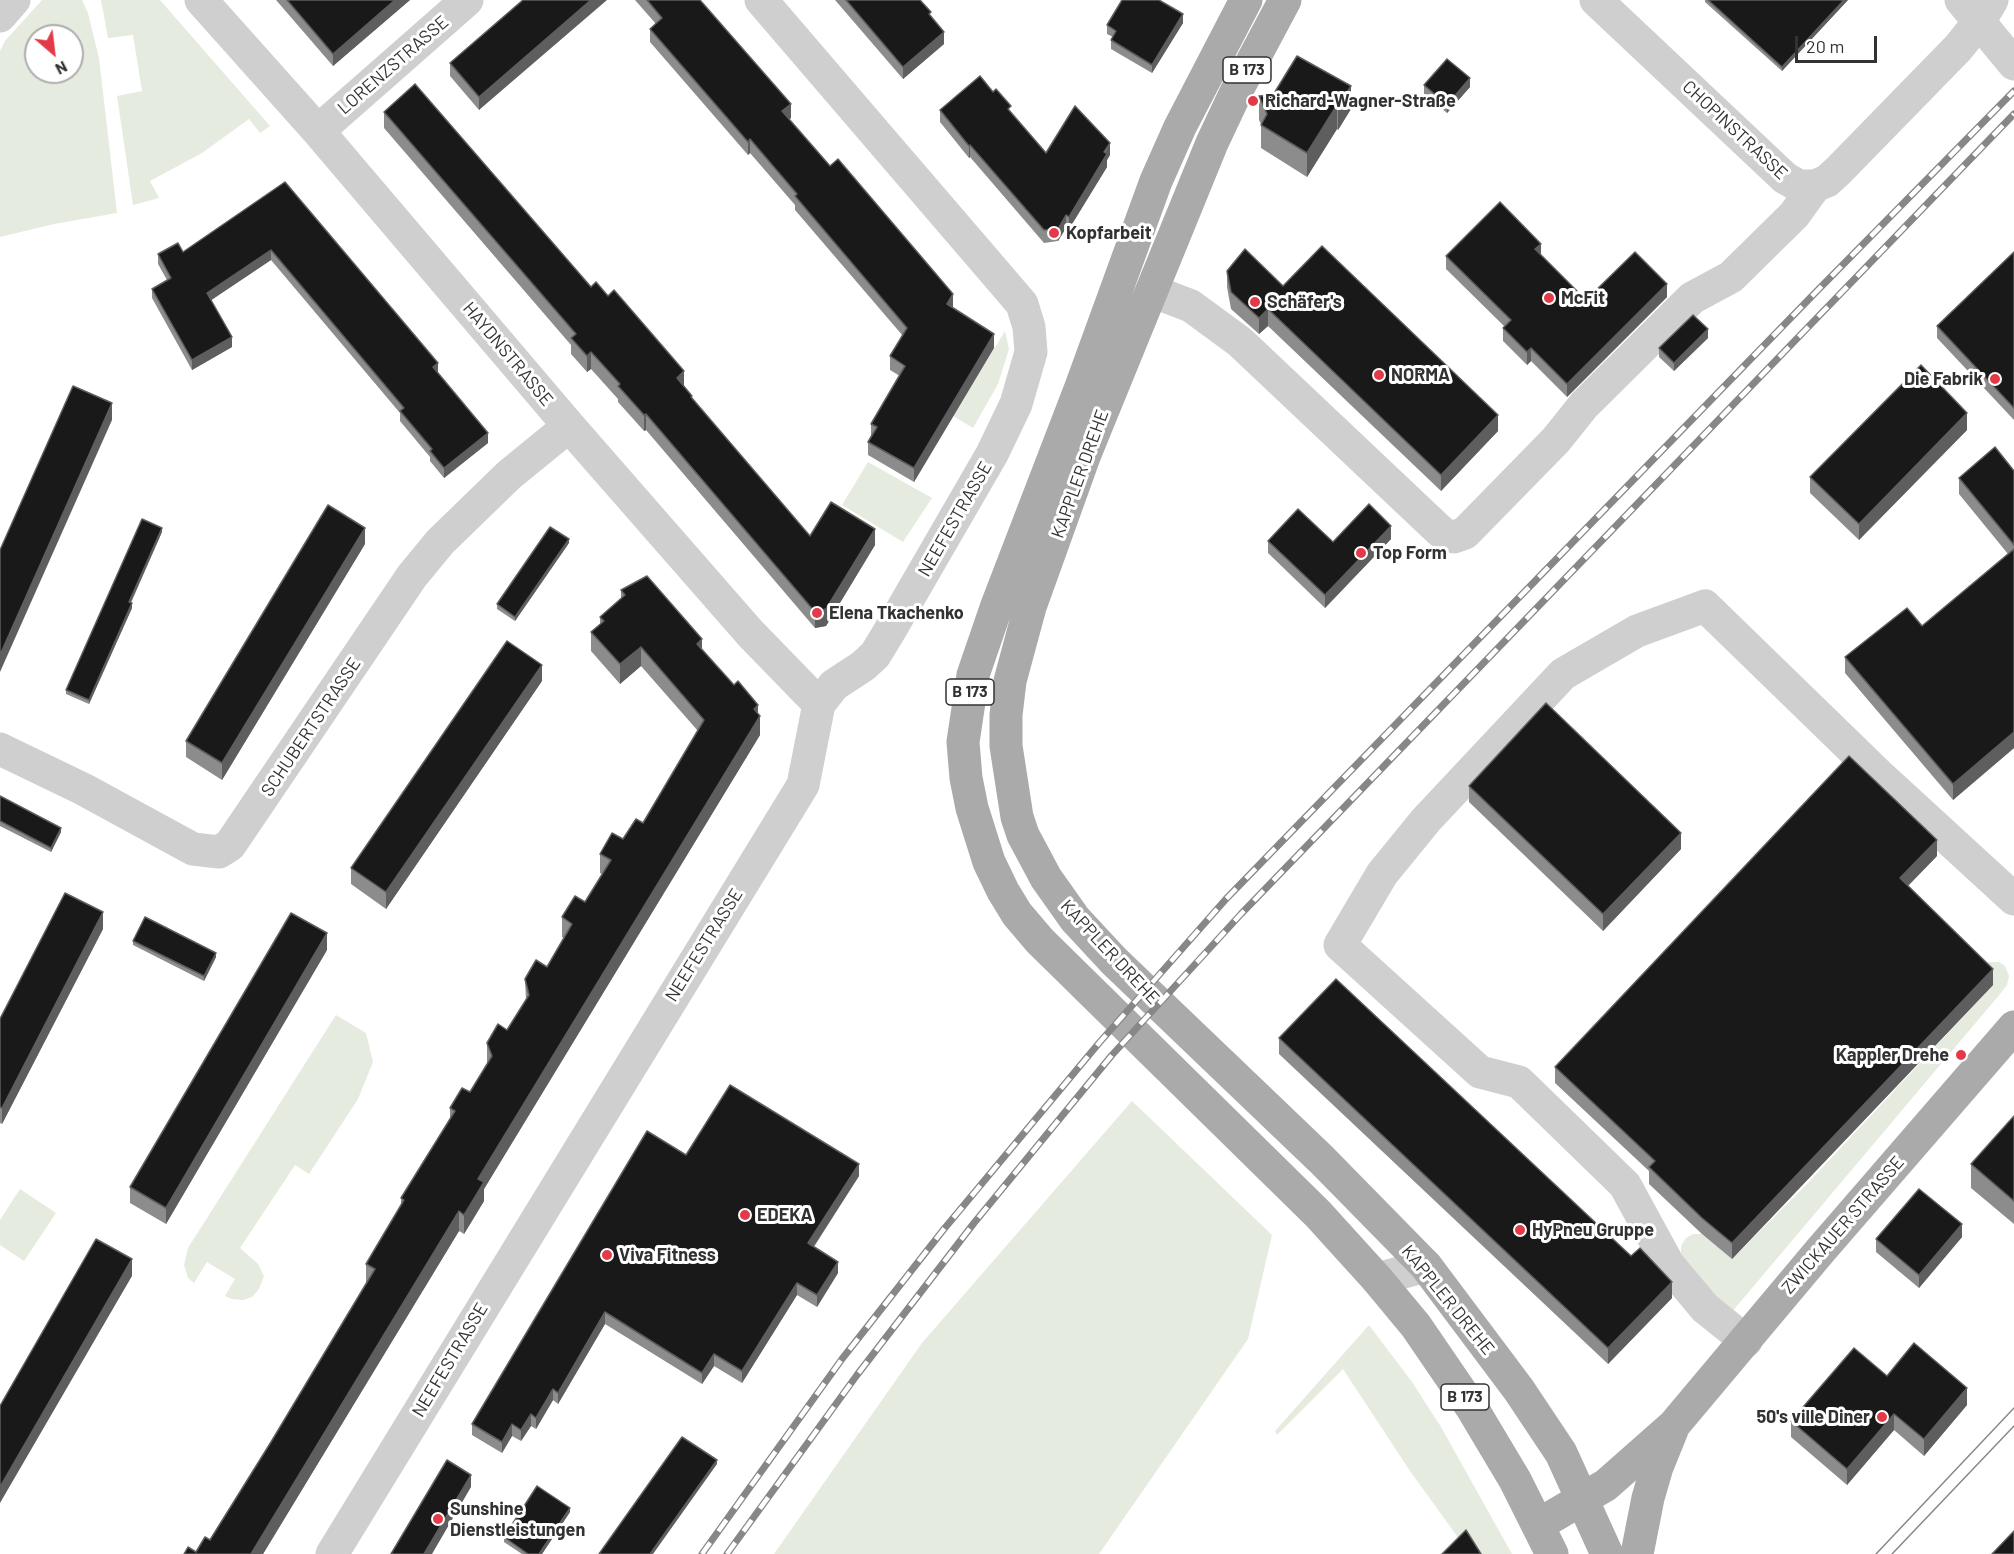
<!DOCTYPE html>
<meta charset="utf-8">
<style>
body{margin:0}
#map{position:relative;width:2014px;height:1554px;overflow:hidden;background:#fff;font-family:Barlow,sans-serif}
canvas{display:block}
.north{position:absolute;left:24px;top:24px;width:60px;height:60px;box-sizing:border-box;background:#fff;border:2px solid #adadad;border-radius:50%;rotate:152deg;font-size:16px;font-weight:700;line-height:24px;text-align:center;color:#323232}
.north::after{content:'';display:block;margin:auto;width:21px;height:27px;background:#e23a49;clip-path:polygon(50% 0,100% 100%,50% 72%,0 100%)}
.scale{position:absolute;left:1795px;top:36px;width:82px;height:27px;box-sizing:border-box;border:3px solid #323232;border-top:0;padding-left:8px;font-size:18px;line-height:21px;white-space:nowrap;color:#323232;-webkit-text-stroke:4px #fff;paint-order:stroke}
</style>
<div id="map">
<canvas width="2014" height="1554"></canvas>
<div class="north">N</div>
<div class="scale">20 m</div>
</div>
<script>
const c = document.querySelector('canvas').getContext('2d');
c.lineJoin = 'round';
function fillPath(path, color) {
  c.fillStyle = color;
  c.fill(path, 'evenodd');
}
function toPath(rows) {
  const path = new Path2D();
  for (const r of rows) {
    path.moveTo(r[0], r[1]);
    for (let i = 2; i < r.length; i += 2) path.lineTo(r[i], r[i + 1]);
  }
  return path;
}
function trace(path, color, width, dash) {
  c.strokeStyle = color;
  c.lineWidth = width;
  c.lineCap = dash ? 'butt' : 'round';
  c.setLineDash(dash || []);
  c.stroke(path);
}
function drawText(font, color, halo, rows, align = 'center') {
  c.font = font + ' Barlow,sans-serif';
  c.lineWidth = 6;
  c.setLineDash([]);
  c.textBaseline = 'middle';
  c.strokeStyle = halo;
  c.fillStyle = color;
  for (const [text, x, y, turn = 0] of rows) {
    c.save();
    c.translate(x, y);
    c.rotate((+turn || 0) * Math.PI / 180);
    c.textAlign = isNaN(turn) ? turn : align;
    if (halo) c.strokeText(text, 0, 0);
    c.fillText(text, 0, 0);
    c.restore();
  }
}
const green = toPath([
 [42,0,82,0,88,13,99,58,117,213,54,224,0,237,0,51,5,41],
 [36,36,72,36,72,72,36,72],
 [101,0,160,0,270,126,260,133,249,119,202,153,150,181,159,198,133,205,117,96,142,91,133,35,108,38],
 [1005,331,1009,349,998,384,973,428,953,416],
 [868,462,932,498,903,542,842,505],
 [1989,962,1999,962,2005,966,2009,976,2007,985,2000,994,1731,1313,1681,1258,1681,1246,1686,1238,1693,1234,1702,1234,1732,1259,1806,1185,1993,985,1983,965],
 [336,1015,366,1033,373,1062,358,1099,309,1174,295,1165,240,1248,258,1264,264,1276,259,1289,252,1297,243,1300,232,1299,225,1296,235,1279,207,1262,194,1283,188,1278,184,1265,188,1248],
 [1132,1101,1272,1235,1248,1339,1099,1554,774,1554,922,1343],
 [20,1189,56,1213,24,1261,0,1245,0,1220],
 [1369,1325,1412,1382,1441,1427,1512,1554,1470,1554,1410,1471,1343,1369,1277,1435,1275,1431]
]);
const minor = toPath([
 [201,0,318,131,569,426,750,633,819,704],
 [1596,0,1785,178,1799,186,1815,186,1827,181,1838,171,1958,48,1979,22,1992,0],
 [1961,0,2014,64],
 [0,16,14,0],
 [318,131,467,0],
 [1152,291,1191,306,1240,342,1439,530,1445,535,1454,537,1465,533,1556,440,1584,405,1692,298,1731,277,1794,215,1815,186],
 [0,749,83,789,193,849,219,852,230,845,412,576,440,542,509,475,569,426],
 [1377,1279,1426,1266],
 [1746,1341,1705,1308,1668,1264,1625,1185,1519,1082,1480,1072,1340,945,1382,874,1426,820,1563,674,1637,631,1705,606,1881,777,2014,899],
 [332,1554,803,785,819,704,834,685,863,666,875,655,889,632,992,454,1016,404,1031,352,1029,327,1022,304,761,0]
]);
const major = toPath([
 [1246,0,1180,127,1156,181,1081,387,996,608,973,675,963,742,966,778,972,808,989,862,1003,891,1017,914,1040,941,1318,1214,1377,1279,1416,1326,1472,1408,1515,1480,1552,1554],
 [1285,0,1236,92,1212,143,1085,454,1030,607,1010,681,1006,715,1006,746,1017,817,1023,835,1046,878,1075,919,1114,961,1322,1160,1426,1266,1519,1390,1561,1453,1607,1554],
 [1538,1525,1606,1485,1674,1425,1820,1251,2014,1027],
 [1637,1554,1648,1498,1657,1467,1672,1430]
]);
const tram = toPath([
 [1876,1554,2014,1408],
 [1892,1554,2014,1426]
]);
const rail = toPath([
 [702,1554,842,1359,944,1229,1099,1043,1226,899,1813,295,2014,91],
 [727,1554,857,1375,974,1223,1112,1055,1241,914,2014,114]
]);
const wall = toPath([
 [276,0,410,0,333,66],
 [523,0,479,110,450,76,450,63],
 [635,0,700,0,791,118,789,119,953,307,953,308,994,348,914,482,868,455,868,442,871,436,871,424,900,376,890,370,890,356,903,336,795,210,795,205,750,153,748,155,650,42,650,29,656,24],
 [835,0,920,0,931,17,944,44,903,79],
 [1705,0,1848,0,1782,71,1705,2],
 [1183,23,1152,73,1111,49,1111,40,1113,37,1107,34,1107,25],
 [1297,56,1351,109,1338,130,1337,129,1307,177,1261,148,1261,124,1259,120,1259,96,1273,95],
 [1424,85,1470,87,1447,113,1424,94],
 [993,92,1046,153,1110,155,1107,160,1107,167,1069,229,1066,228,1058,241,1044,243,970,157,969,158,940,122,940,110],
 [384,112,591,287,608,296,684,387,692,399,810,536,875,545,826,626,815,628,646,430,644,431,618,402,618,399,591,369,587,372,571,354,571,345,384,128],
 [285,182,438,373,488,443,444,478,430,461,430,457,400,421,400,413,271,260,211,300,232,347,192,370,152,298,152,289,167,280,158,264,158,254,183,252],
 [2014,252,2014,420,1937,338,1937,326],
 [1541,255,1586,300,1667,297,1567,397,1531,361,1527,365,1503,341,1503,328,1505,327,1446,269,1446,256],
 [1227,271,1283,286,1498,431,1441,491,1268,326,1259,334,1231,309,1227,287],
 [1708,338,1674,371,1659,357,1659,348],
 [1967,430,1859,540,1810,493,1810,477],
 [2014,471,2014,748,1953,800,1845,673,1845,657,1922,626,2008,554,1959,494,1959,478],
 [162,532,131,603,132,608,89,704,66,694,66,690],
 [1391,539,1325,608,1268,553,1268,541,1333,542],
 [569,543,515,621,497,609,497,604],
 [365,544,222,780,186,757,186,741],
 [621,590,702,649,758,714,760,735,484,1189,484,1201,472,1221,464,1234,459,1231,263,1554,196,1552,210,1540,271,1442,366,1283,366,1264,401,1205,401,1198,450,1119,450,1108,470,1092,487,1064,487,1043,507,1030,526,1000,525,979,547,967,564,938,562,937,562,917,585,902,602,874,600,873,600,854,623,839,643,823,698,731,641,666,620,684,591,651,591,632,600,624,600,617,621,599],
 [542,681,386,909,351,884,351,868],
 [1469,786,1681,849,1603,931,1469,802],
 [0,796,61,832,51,852,0,826],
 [1937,856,1908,886,1993,985,1732,1259,1702,1234,1649,1184,1649,1171,1555,1083,1555,1067],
 [103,929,2,1124,0,1123,0,1019],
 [133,941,216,957,204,981,133,945],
 [327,950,166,1224,130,1203,130,1187],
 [1279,1038,1672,1298,1608,1364,1279,1054],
 [2014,1116,2014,1224,1971,1188,1971,1164],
 [686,1155,859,1176,814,1247,838,1273,817,1307,797,1295,742,1383,714,1366,702,1384,605,1324,558,1404,553,1400,536,1429,531,1426,521,1441,512,1436,502,1453,472,1435,472,1424],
 [1962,1237,1919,1288,1876,1252,1876,1239],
 [1887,1376,1967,1405,1924,1456,1894,1430,1847,1485,1791,1437,1791,1421],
 [570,1512,542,1554,522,1554,504,1542,504,1537]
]);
const shadedWall = toPath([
 [395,0,410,0,333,66,333,54],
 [591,0,607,0,479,110,479,97],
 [1844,0,1848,0,1782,71,1782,67],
 [1183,14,1183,23,1152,73,1152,65],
 [944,32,944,44,903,79,903,67],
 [1470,78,1470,87,1447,113,1447,105],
 [1351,86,1351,109,1338,130,1338,106],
 [791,104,791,118,782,125,782,111],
 [1337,105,1337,129,1307,177,1307,153],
 [750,139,750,153,748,155,748,142],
 [1110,143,1110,155,1107,160,1107,167,1069,229,1069,217],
 [970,145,970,157,969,158,969,146],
 [1066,215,1066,228,1058,241,1058,229],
 [1541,244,1541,257,1535,249],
 [271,250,271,260,207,303,207,293],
 [1667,284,1667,297,1567,397,1567,384],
 [953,294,953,307,947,318,947,304],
 [1268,309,1268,326,1259,334,1259,318],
 [1708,329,1708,338,1674,371,1674,363],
 [994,334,994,348,914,482,914,468],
 [232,337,232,347,192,370,192,360],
 [1531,348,1531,361,1527,365,1527,352],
 [591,352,591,369,587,372,587,356],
 [438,363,438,373,433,367],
 [684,371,684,387,677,378],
 [112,403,112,420,0,672,0,655],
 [1967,413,1967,430,1859,540,1859,524],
 [646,414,646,430,644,431,644,415],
 [1498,415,1498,431,1441,491,1441,475],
 [488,433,488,443,444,478,444,468],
 [1391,526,1391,539,1325,608,1325,595],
 [162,528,162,532,129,606,129,602],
 [365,528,365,544,222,780,222,763],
 [875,529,875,545,826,626,815,628,815,612],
 [569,539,569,543,515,621,515,617],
 [132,603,132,608,89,704,89,700],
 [702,639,702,659,697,644],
 [641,647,641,666,620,684,620,664],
 [542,665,542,681,386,909,386,892],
 [758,705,758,718,760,716,760,735,484,1189,484,1201,464,1234,464,1215,478,1179,754,709],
 [2014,732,2014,748,1953,800,1953,784],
 [61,828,61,832,51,852,51,848],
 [1681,833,1681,849,1603,931,1603,914],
 [1937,840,1937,856,1900,894,1900,878],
 [103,912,103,929,2,1124,2,1108],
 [327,933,327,950,166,1224,166,1208],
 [216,953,216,957,204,981,204,976],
 [1993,969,1993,985,1732,1259,1732,1243],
 [859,1164,859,1176,808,1255,808,1243],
 [459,1211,459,1231,263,1554,251,1554],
 [1962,1224,1962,1237,1919,1288,1919,1275],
 [132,1259,132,1276,0,1503,0,1487],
 [838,1262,838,1273,817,1307,817,1295],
 [1672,1282,1672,1298,1608,1364,1608,1348],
 [797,1283,797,1295,742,1383,742,1371],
 [605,1312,605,1324,558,1404,558,1393],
 [714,1354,714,1366,702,1384,702,1373],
 [1967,1388,1967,1405,1924,1456,1924,1439],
 [553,1389,553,1400,536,1429,536,1418],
 [531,1414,531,1426,521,1441,521,1430],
 [1894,1414,1894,1430,1847,1485,1847,1469],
 [512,1424,512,1436,502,1453,502,1442],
 [717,1460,717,1464,653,1554,650,1554],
 [471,1475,471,1487,432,1554,424,1554],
 [570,1508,570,1512,542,1554,539,1554]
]);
const building = toPath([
 [287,0,395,0,333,54,287,0],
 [523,0,591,0,479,97,450,63,523,0],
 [647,0,700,0,791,104,782,111,830,166,838,159,953,294,947,304,994,334,914,468,868,442,877,427,871,424,905,366,890,356,907,328,795,196,797,194,750,139,748,142,650,29,662,18,647,0],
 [846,0,920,0,931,12,929,14,944,32,903,67,846,0],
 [1122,0,1159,0,1183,14,1152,65,1111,40,1116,31,1107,25,1122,0],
 [1708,0,1844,0,1782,67,1708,0],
 [1297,56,1351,86,1338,106,1337,105,1307,153,1261,125,1267,114,1259,96,1273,95,1297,56],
 [1447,59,1470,78,1447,105,1424,85,1447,59],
 [980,76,993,92,996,89,1011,106,1008,109,1046,153,1075,106,1110,143,1104,152,1107,154,1069,217,1066,215,1058,229,1044,230,970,145,969,146,940,110,980,76],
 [415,84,591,287,596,282,608,296,614,290,684,371,677,378,692,396,691,397,810,536,831,502,875,529,826,609,815,612,646,414,644,415,618,386,620,384,591,352,587,356,571,338,576,334,384,112,415,84],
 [285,182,438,363,433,367,488,433,444,468,430,451,432,449,400,411,404,408,271,250,207,293,232,337,192,360,152,289,171,278,158,254,178,243,183,252,285,182],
 [1500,202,1541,244,1535,249,1586,300,1635,252,1667,284,1567,384,1531,348,1527,352,1503,328,1511,320,1446,256,1500,202],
 [1322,246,1498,415,1441,475,1268,309,1259,318,1231,292,1227,271,1245,249,1283,286,1322,246],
 [2014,252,2014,408,1937,326,2014,252],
 [1693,315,1708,329,1674,363,1659,348,1693,315],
 [1921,365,1967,413,1859,524,1810,477,1921,365],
 [73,386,112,403,0,655,0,550,73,386],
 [1995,447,2014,471,2014,545,1959,478,1995,447],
 [1369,504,1391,526,1325,595,1268,541,1298,509,1333,542,1369,504],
 [328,505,365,528,222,763,186,741,328,505],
 [142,519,162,528,129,602,132,603,89,700,66,690,142,519],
 [550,527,569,539,515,617,497,604,550,527],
 [2014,549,2014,732,1953,784,1845,657,1907,608,1922,626,2014,549],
 [647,576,702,639,697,644,734,685,738,681,758,705,754,709,760,716,478,1179,484,1182,472,1202,464,1215,459,1211,251,1554,184,1554,188,1547,196,1552,205,1537,210,1540,271,1442,375,1269,366,1264,404,1200,401,1198,455,1111,450,1108,462,1088,470,1092,492,1056,487,1043,498,1024,507,1030,529,995,525,979,536,960,547,967,572,924,562,917,575,896,585,902,611,860,600,854,612,833,623,839,636,819,643,823,704,720,641,647,620,664,591,632,604,621,600,617,625,595,621,590,647,576],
 [507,641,542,665,386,892,351,868,507,641],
 [1546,703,1681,833,1603,914,1469,786,1546,703],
 [1849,756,1937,840,1900,878,1993,969,1732,1243,1702,1218,1649,1167,1655,1161,1555,1067,1849,756],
 [0,796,61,828,51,848,0,821,0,796],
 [65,893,103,912,2,1108,0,1107,0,1019,65,893],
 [291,913,327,933,166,1208,130,1187,291,913],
 [145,917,216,953,204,976,133,941,145,917],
 [1336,979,1631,1256,1640,1248,1672,1282,1608,1348,1279,1038,1336,979],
 [730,1085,859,1164,808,1243,838,1262,817,1295,797,1283,742,1371,714,1354,702,1373,605,1312,558,1393,553,1389,536,1418,531,1414,521,1430,512,1424,502,1442,472,1424,647,1131,686,1155,730,1085],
 [2014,1116,2014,1201,1971,1164,2014,1116],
 [1919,1189,1962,1224,1919,1275,1876,1239,1919,1189],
 [96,1239,132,1259,0,1487,0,1406,96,1239],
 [1914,1343,1967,1388,1924,1439,1894,1414,1847,1469,1791,1421,1854,1348,1887,1376,1914,1343],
 [682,1437,717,1460,650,1554,599,1554,682,1437],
 [447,1460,471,1475,424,1554,391,1554,447,1460],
 [537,1486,570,1508,539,1554,528,1554,504,1537,537,1486],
 [1466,1530,1481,1554,1442,1554,1466,1530],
 [2014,1531,2014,1554,1992,1554,2014,1531]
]);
const markers = [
 [1253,101,6,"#e23a49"],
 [1054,233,6,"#e23a49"],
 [1549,298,6,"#e23a49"],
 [1255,302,6,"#e23a49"],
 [1379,375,6,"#e23a49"],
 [1995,379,6,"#e23a49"],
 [1361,553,6,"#e23a49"],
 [817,613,6,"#e23a49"],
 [1961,1055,6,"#e23a49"],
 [745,1215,6,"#e23a49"],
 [1520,1230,6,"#e23a49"],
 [607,1255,6,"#e23a49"],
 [1882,1417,6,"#e23a49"],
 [438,1519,6,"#e23a49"]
];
const shields = [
 [1247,70,48],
 [970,692,48],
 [1465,1397,48]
];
const shieldNames = [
 ["B 173",1247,70],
 ["B 173",970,692],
 ["B 173",1465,1397]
];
const streetNames = [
 ["LORENZSTRASSE",393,65,-41],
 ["CHOPINSTRASSE",1735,130,43],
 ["HAYDNSTRASSE",508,354,50],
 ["KAPPLER DREHE",1080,474,-70],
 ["NEEFESTRASSE",955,519,-60],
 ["SCHUBERTSTRASSE",311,727,-56],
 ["NEEFESTRASSE",704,945,-58],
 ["KAPPLER DREHE",1110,952,47],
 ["ZWICKAUER STRASSE",1843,1225,-49],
 ["KAPPLER DREHE",1448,1300,51],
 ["NEEFESTRASSE",450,1360,-59]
];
const poiNames = [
 ["Richard-Wagner-Straße",1265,101],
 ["Kopfarbeit",1066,233],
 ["McFit",1561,298],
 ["Schäfer's",1267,302],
 ["NORMA",1391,375],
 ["Die Fabrik",1983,379,"right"],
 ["Top Form",1373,553],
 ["Elena Tkachenko",829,613],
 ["Kappler Drehe",1949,1055,"right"],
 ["EDEKA",757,1215],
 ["HyPneu Gruppe",1532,1230],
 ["Viva Fitness",619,1255],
 ["50's ville Diner",1870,1417,"right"],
 ["Sunshine",450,1509],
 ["Dienstleistungen",450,1530]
];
fillPath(green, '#e5ebde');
trace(minor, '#cfcfcf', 33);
trace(major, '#aaa', 33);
trace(tram, '#878787', 1.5);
trace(rail, '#878787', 7);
trace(rail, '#fff', 4.5, [14]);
fillPath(wall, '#8c8c8c');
fillPath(shadedWall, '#5e5e5e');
fillPath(building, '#191919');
trace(building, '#5e5e5e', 1.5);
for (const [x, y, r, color] of markers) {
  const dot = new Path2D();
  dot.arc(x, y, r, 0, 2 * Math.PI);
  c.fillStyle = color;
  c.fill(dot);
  trace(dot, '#fff', 2);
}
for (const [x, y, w] of shields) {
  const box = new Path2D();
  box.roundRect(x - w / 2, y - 13, w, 26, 4.5);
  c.fillStyle = '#fff';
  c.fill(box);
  trace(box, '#323232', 1.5);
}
drawText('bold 16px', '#323232', null, shieldNames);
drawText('18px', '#323232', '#fff', streetNames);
drawText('bold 18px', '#323232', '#fff', poiNames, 'left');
</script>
